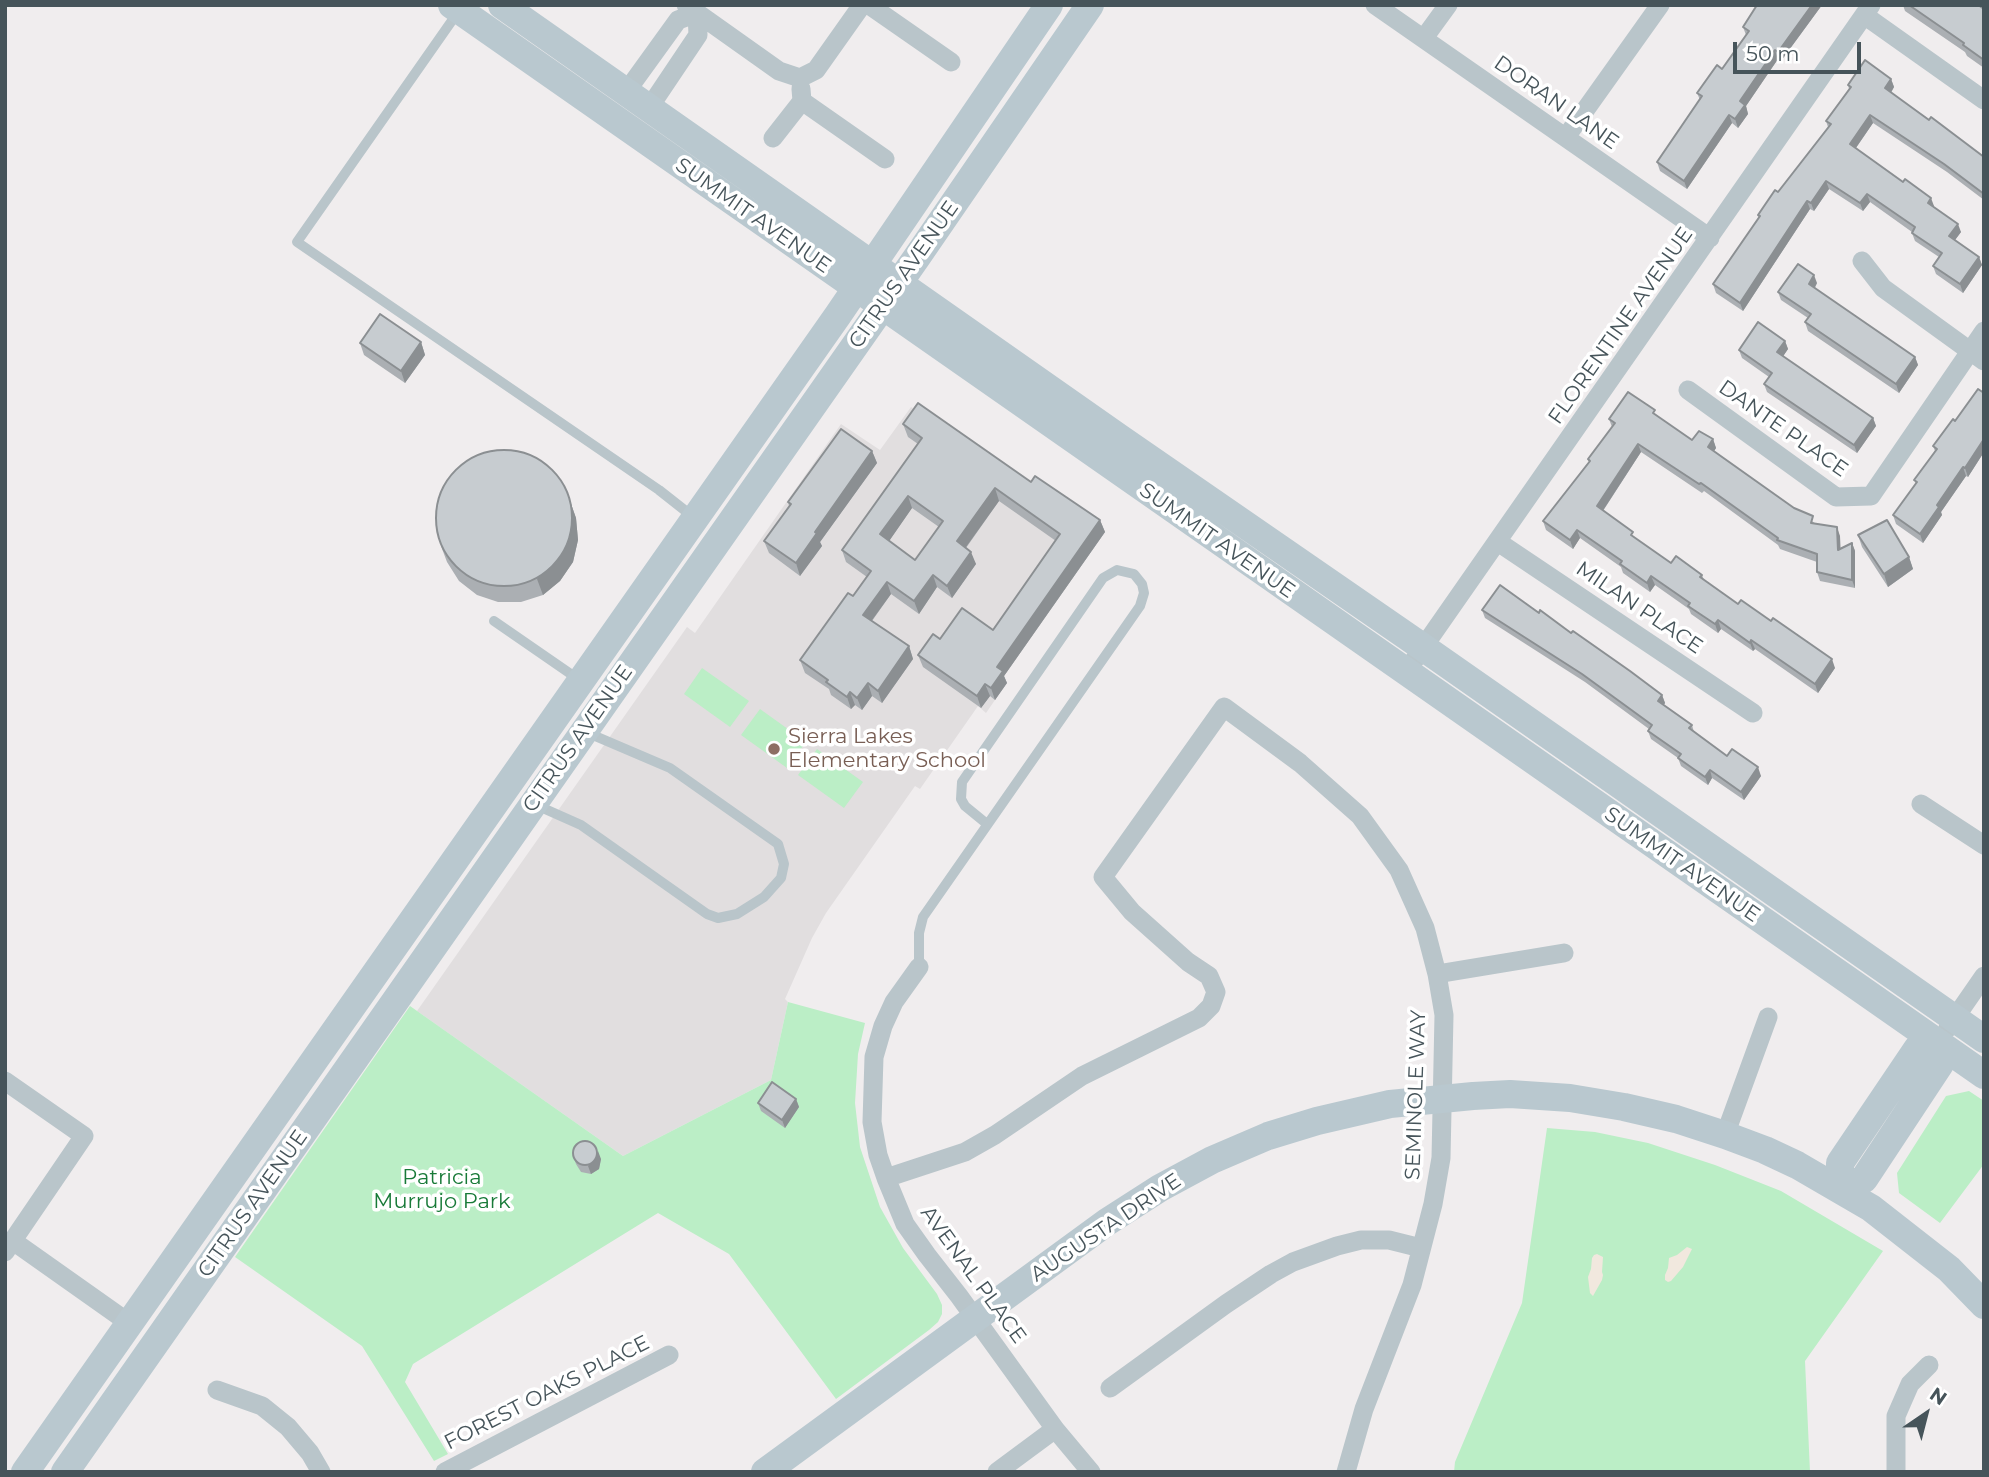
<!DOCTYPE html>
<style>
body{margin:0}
#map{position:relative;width:1989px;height:1477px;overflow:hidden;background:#f0edee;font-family:Montserrat,sans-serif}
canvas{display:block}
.frame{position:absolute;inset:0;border:7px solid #46545a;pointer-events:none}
.north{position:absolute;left:1891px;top:1379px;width:70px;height:70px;-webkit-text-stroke:5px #fff;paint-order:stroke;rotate:35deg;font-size:19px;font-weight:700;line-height:28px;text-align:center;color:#46545a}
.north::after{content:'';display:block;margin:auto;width:24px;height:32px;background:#46545a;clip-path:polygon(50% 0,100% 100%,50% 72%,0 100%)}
.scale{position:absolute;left:1733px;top:42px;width:128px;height:32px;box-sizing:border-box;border:4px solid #46545a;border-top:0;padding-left:9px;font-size:21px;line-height:24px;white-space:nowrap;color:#46545a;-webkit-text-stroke:5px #fff;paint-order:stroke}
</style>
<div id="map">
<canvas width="1989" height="1477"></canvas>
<div class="frame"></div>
<div class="north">N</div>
<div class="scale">50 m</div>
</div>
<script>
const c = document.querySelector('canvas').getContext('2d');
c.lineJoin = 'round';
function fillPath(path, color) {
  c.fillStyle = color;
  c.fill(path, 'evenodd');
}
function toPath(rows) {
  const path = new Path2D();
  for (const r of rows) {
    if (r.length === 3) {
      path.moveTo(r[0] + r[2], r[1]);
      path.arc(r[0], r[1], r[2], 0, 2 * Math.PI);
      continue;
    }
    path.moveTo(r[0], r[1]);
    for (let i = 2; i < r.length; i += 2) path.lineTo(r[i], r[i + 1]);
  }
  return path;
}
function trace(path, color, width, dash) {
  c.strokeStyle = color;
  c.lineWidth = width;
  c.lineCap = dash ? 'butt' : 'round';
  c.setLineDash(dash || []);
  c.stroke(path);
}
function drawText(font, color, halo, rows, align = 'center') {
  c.font = font + ' Montserrat,sans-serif';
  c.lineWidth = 7;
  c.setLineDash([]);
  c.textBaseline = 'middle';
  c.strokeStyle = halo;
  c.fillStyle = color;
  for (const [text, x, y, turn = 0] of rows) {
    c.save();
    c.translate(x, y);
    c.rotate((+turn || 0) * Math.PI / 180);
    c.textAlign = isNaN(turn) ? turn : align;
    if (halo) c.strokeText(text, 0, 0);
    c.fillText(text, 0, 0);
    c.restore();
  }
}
const education = toPath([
 [911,407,1035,494,1105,532,1002,679,995,700,986,713,978,706,920,789,915,786,826,913,812,938,785,999,788,1002,771,1080,623,1156,417,1011,687,627,695,633,841,424,880,450]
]);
const green = toPath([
 [702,668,749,701,730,727,684,694],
 [760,709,806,742,787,768,741,735],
 [817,749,863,782,844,808,798,775],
 [788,1002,865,1023,858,1054,855,1103,860,1147,880,1207,903,1248,937,1294,942,1305,942,1314,938,1322,929,1330,836,1399,729,1254,658,1213,413,1364,405,1382,448,1454,434,1461,362,1346,235,1257,410,1006,623,1156,771,1080],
 [1969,1091,1984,1101,1984,1164,1940,1223,1899,1193,1897,1173,1946,1096],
 [1547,1128,1595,1132,1648,1143,1715,1165,1781,1191,1883,1251,1805,1361,1810,1472,1454,1472,1455,1462,1522,1303]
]);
const sand = toPath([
 [1687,1247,1692,1249,1683,1267,1671,1281,1668,1282,1665,1280,1665,1275,1668,1268,1669,1258,1677,1255],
 [1597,1254,1603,1257,1602,1272,1603,1275,1602,1280,1593,1296,1590,1293,1588,1277,1591,1269,1592,1258,1594,1255]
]);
const lane = toPath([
 [458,12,297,242,659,490,692,516],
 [494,621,578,679],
 [536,805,581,825,707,914,718,918,737,914,764,897,781,878,784,864,778,844,670,768,588,733],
 [919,967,919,933,923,917,1140,606,1144,593,1142,584,1134,574,1117,570,1103,578,962,782,961,799,965,806,987,824]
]);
const street = toPath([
 [686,5,779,71,800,78,816,70,862,5],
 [869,5,951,62],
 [1375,5,1710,238],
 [1864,15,1984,100],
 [1424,38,1448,5],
 [626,92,678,20,697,13,698,35,649,108],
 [802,101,885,159],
 [1566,137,1660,5],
 [773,138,802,101,801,89],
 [1862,261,1883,288,1984,361],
 [1688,390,1836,497,1871,496,1984,331],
 [1498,542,1753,713],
 [1406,672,1871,5],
 [1921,804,1984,845],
 [919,967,894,1002,883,1026,874,1057,872,1122,878,1155,886,1178,905,1224,927,1255,959,1296,1055,1429,1091,1472],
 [1437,974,1564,953],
 [1948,1028,1984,976],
 [5,1081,84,1136,5,1252],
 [1725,1135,1768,1017],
 [886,1178,965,1152,995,1135,1082,1076,1199,1018,1211,1006,1216,992,1209,976,1188,962,1132,912,1103,877,1224,707,1300,763,1360,816,1399,870,1425,928,1437,974,1444,1015,1441,1158,1433,1204,1412,1285,1364,1409,1346,1472],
 [13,1241,129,1323],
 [1110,1388,1226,1304,1271,1274,1293,1262,1337,1246,1361,1240,1389,1240,1421,1248],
 [217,1390,262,1406,288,1427,310,1453,321,1472],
 [445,1472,669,1355],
 [997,1472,1055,1429],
 [1896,1472,1896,1416,1910,1384,1929,1365]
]);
const secondary = toPath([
 [452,5,1984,1075],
 [502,5,1121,439,1424,648,1984,1039],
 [1938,1043,1940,1064,1866,1176,1864,1179,1840,1190,1840,1163,1917,1049,1938,1043],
 [25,1472,838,315,1049,5],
 [65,1472,917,257,1090,5],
 [765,1472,1107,1222,1160,1188,1212,1160,1268,1136,1317,1121,1390,1104,1473,1096,1510,1094,1570,1098,1624,1107,1676,1119,1725,1135,1765,1150,1797,1165,1871,1208,1949,1269,1984,1305]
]);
const wall = toPath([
 [1822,5,1781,61,1778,59,1746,106,1748,114,1738,128,1732,123,1687,189,1660,171,1657,162,1700,100,1697,93,1722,69,1746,35,1743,27],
 [1903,5,1978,5,1984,9,1984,68,1967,56,1965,52,1905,11],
 [1891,79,1894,87,1891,93,1984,157,1984,200,1947,172,1873,123,1856,148,1934,206,1934,207,1961,232,1955,240,1979,257,1982,265,1963,293,1936,274,1933,266,1939,257,1915,241,1912,233,1912,232,1870,202,1863,211,1829,189,1814,211,1810,209,1743,311,1716,293,1713,284,1759,218,1758,215,1778,192,1828,127,1826,121,1849,89,1848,85],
 [1817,283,1815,288,1915,357,1918,365,1899,393,1808,331,1805,322,1808,318,1781,300,1778,292],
 [1785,341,1788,349,1783,356,1873,418,1876,426,1857,453,1767,392,1764,384,1769,377,1742,358,1739,350],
 [421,342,425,355,405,383,364,355,360,343],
 [1984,393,1984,452,1968,477,1966,476,1941,512,1942,515,1923,543,1896,524,1893,515,1916,484,1914,480,1935,451,1933,446,1955,421],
 [1657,416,1692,440,1713,439,1716,448,1714,451,1816,524,1840,536,1840,548,1852,543,1855,551,1855,588,1820,581,1817,572,1817,562,1780,549,1778,545,1704,491,1702,493,1641,452,1603,511,1635,538,1671,563,1702,575,1704,580,1738,604,1835,668,1818,693,1755,649,1753,651,1721,629,1718,633,1691,614,1689,609,1655,585,1650,592,1623,573,1621,567,1580,538,1573,549,1546,530,1543,521,1589,462,1588,459,1612,427,1609,419],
 [903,424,1031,482,1100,520,1105,532,1004,676,1007,683,995,700,990,696,981,708,923,667,918,655,940,639,993,630,1056,541,999,501,966,548,976,564,952,598,937,587,919,614,891,594,872,621,909,646,913,659,882,703,872,696,862,710,855,705,851,709,831,695,829,689,805,673,800,660,853,596,867,577,846,562,842,550,918,444,908,437],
 [912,508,939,527,915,560,889,541],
 [872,451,877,463,820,542,822,546,800,576,769,553,764,541,789,506,788,502],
 [570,501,576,518,578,540,573,562,560,581,543,595,521,602,498,602,477,595,459,581,447,562,441,546],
 [1858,535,1909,557,1913,569,1888,587,1862,547],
 [1482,610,1539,613,1571,633,1662,695,1665,703,1664,705,1692,725,1694,732,1727,756,1761,776,1744,800,1712,778,1708,785,1681,766,1678,758,1651,739,1648,731,1649,729,1585,682,1485,618],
 [796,1099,799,1107,785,1128,761,1111,758,1103],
 [573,1155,601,1159,599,1169,591,1174,581,1172,576,1164]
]);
const shadedWall = toPath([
 [1812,5,1822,5,1781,61,1778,52],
 [1775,50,1778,59,1746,106,1748,114,1738,128,1735,119,1740,101],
 [1891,79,1894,87,1888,97,1885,88],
 [1729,115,1732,123,1687,189,1684,181],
 [1870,115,1873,123,1853,152,1850,144],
 [1826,181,1829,189,1814,211,1811,203],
 [1867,194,1870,202,1863,211,1860,203],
 [1931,198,1934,206,1931,211,1928,203],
 [1807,201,1810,209,1743,311,1740,303],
 [1958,224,1961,232,1952,244,1949,236],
 [1979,257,1982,265,1963,293,1960,284],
 [1814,275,1817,283,1812,292,1809,284],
 [1785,341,1788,349,1780,361,1777,352],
 [421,342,425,355,405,383,401,371],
 [1915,357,1918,365,1899,393,1896,384],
 [1873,418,1876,426,1857,453,1854,445],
 [1713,439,1716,448,1711,456,1708,447],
 [1984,439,1984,452,1968,477,1965,468],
 [1638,444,1641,452,1600,515,1597,506],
 [872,451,877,463,820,542,822,546,800,576,796,563,815,532],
 [1963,467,1966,476,1941,512,1942,515,1923,543,1920,534,1937,505],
 [995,488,999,501,961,554,957,541],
 [908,496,912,508,885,547,880,534],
 [570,501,576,518,578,540,573,562,560,581,543,595,537,579],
 [1100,520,1105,532,1004,676,1007,683,995,700,991,688,997,667],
 [1837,527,1840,536,1841,558,1838,550],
 [1577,530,1580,538,1573,549,1570,540],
 [1852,543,1855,551,1855,588,1852,580],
 [971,552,976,564,952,598,947,586],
 [1909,557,1913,569,1888,587,1884,574],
 [933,575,937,587,919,614,914,601],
 [1651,576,1655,585,1650,592,1647,583],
 [887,582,891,594,867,627,863,615],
 [1718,620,1721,629,1718,633,1715,624],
 [1751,640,1755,649,1753,651,1750,643],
 [909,646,913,659,882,703,878,691],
 [1832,659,1835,668,1818,693,1815,684],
 [868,683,872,696,862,710,857,698],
 [985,684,990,696,981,708,977,696],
 [850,692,855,705,851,709,847,697],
 [1662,695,1665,703,1661,709,1658,701],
 [1758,767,1761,776,1744,800,1741,792],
 [1710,770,1712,778,1708,785,1705,777],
 [796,1099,799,1107,785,1128,782,1120],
 [598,1151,601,1159,599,1169,591,1174,588,1166]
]);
const building = toPath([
 [1757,5,1812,5,1778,52,1775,50,1740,101,1745,105,1735,119,1729,115,1684,181,1657,162,1702,96,1697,93,1717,65,1722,69,1749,31,1743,27,1757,5],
 [1909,5,1978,5,1984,9,1984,60,1963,45,1964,43,1909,5],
 [1865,60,1891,79,1885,88,1929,120,1931,117,1984,157,1984,194,1944,164,1870,115,1850,144,1903,182,1905,179,1931,198,1928,203,1958,224,1949,236,1979,257,1960,284,1933,266,1942,253,1912,233,1915,227,1867,194,1860,203,1826,181,1811,203,1807,201,1740,303,1713,284,1760,216,1758,215,1775,190,1778,192,1831,124,1826,121,1851,87,1848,85,1865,60],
 [1798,264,1814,275,1809,284,1915,357,1896,384,1805,322,1811,314,1778,292,1798,264],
 [380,314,421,342,401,371,360,343,380,314],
 [1758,322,1785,341,1777,352,1873,418,1854,445,1764,384,1772,373,1739,350,1758,322],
 [1978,389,1984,393,1984,439,1965,468,1963,467,1937,505,1939,507,1920,534,1893,515,1917,482,1914,480,1937,449,1933,446,1953,419,1955,421,1978,389],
 [1628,392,1655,410,1653,413,1692,440,1699,431,1713,439,1708,447,1794,508,1813,516,1811,523,1837,527,1838,550,1852,543,1852,580,1817,572,1817,554,1777,540,1778,538,1701,483,1699,484,1638,444,1597,506,1633,532,1631,535,1671,563,1676,556,1702,575,1700,577,1738,604,1741,600,1771,621,1773,618,1832,659,1815,684,1751,640,1750,643,1718,620,1715,624,1688,606,1690,603,1651,576,1647,583,1620,564,1622,561,1577,530,1570,540,1543,521,1590,461,1588,459,1615,423,1609,419,1628,392],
 [918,403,1031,482,1035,476,1100,520,997,667,1003,671,991,688,985,684,977,696,918,655,933,634,940,639,962,608,993,630,1060,534,995,488,957,541,971,552,947,586,933,575,914,601,887,582,863,615,909,646,878,691,868,683,857,698,850,692,847,697,826,682,828,680,800,660,848,593,853,596,871,571,842,550,922,438,903,424,918,403],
 [908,496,943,521,915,560,880,534,908,496],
 [841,429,872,451,815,532,817,533,796,563,764,541,791,504,788,502,841,429],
 [504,518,68],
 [1887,520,1909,557,1884,574,1858,535,1887,520],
 [1500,585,1539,613,1540,610,1571,633,1573,631,1630,671,1662,695,1658,701,1692,725,1689,728,1727,756,1732,749,1758,767,1741,792,1710,770,1705,777,1678,758,1681,754,1648,731,1652,725,1582,674,1482,610,1500,585],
 [772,1082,796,1099,782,1120,758,1103,772,1082],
 [585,1153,12]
]);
const markers = [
 [774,749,7,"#8d6e63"]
];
const streetNames = [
 ["DORAN LANE",1556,103,35],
 ["SUMMIT AVENUE",753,216,35],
 ["CITRUS AVENUE",904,275,-55],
 ["FLORENTINE AVENUE",1621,326,-55],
 ["DANTE PLACE",1783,429,35],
 ["SUMMIT AVENUE",1217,541,35],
 ["MILAN PLACE",1639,608,34],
 ["CITRUS AVENUE",578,739,-55],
 ["SUMMIT AVENUE",1682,865,35],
 ["SEMINOLE WAY",1416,1095,-88],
 ["CITRUS AVENUE",253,1204,-55],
 ["AUGUSTA DRIVE",1106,1228,-34],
 ["AVENAL PLACE",973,1275,54],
 ["FOREST OAKS PLACE",547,1393,-27]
];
const educationNames = [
 ["Sierra Lakes",788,737],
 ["Elementary School",788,761]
];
const parkNames = [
 ["Patricia",442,1178],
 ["Murrujo Park",442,1202]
];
fillPath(education, '#e1dedf');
fillPath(green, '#bbeec6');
fillPath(sand, '#f1e8de');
trace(lane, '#b9c5ca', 10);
trace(street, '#b9c5ca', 19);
trace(secondary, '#b9c8cf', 28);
fillPath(wall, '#abafb3');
fillPath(shadedWall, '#8b8f92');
fillPath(building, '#c7ccd0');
trace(building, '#8b8f92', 2);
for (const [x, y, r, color] of markers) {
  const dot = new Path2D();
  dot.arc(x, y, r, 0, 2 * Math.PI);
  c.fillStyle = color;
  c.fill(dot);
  trace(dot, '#fff', 2.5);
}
drawText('21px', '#46545a', '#fff', streetNames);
drawText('21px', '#785e54', '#fff', educationNames, 'left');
drawText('21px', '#187a38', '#fff', parkNames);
</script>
